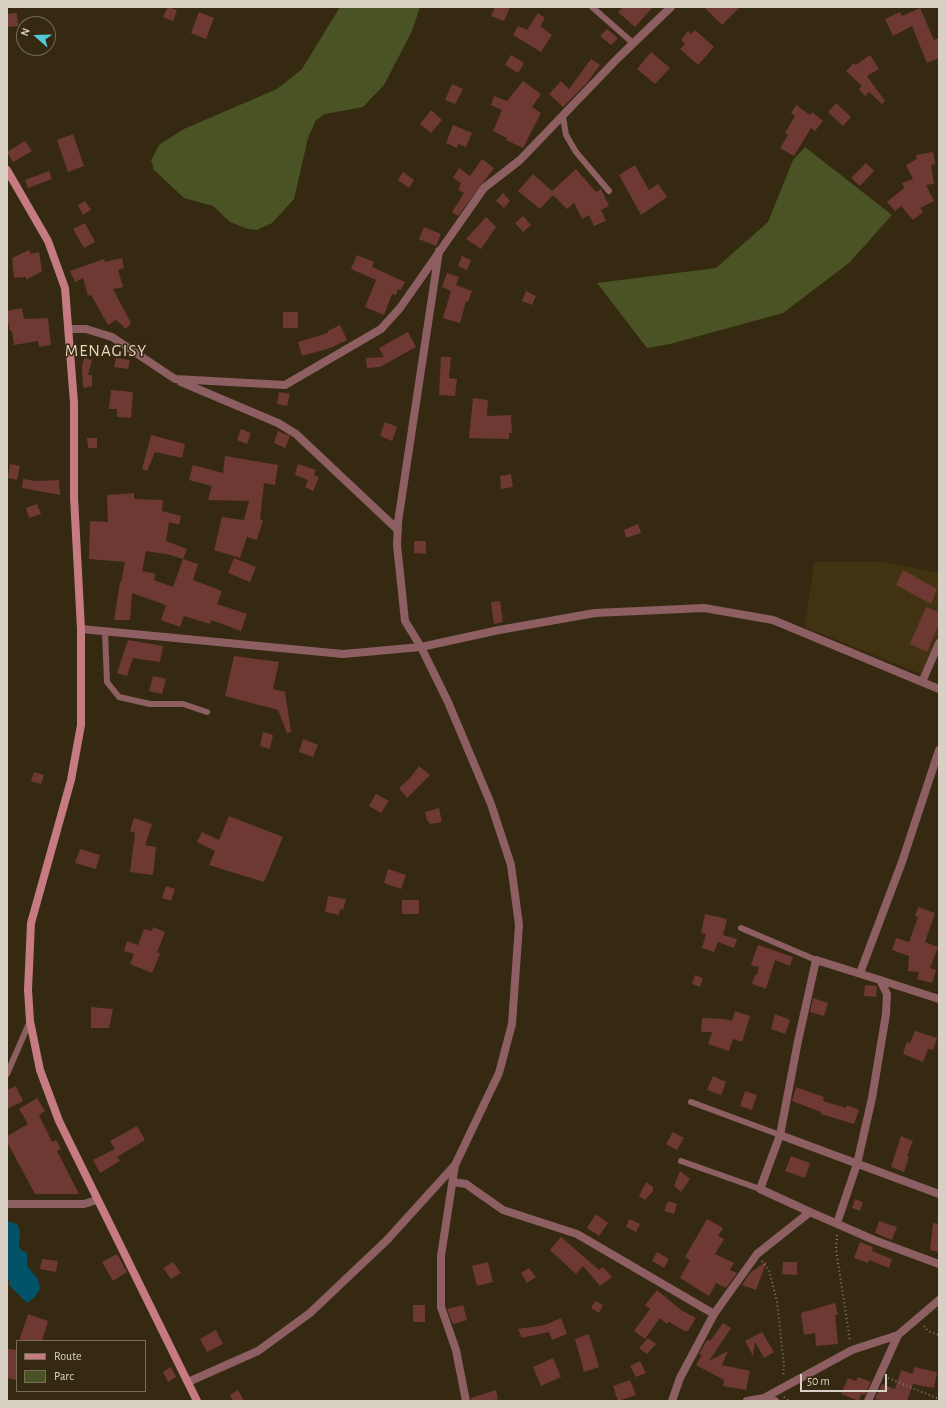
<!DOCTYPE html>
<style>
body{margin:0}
#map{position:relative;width:946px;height:1408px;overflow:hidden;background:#352911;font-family:"Alegreya Sans",sans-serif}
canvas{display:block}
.frame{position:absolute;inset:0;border:8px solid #d8d1c3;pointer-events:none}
.legend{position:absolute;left:16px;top:1340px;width:130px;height:52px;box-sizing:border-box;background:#352911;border:1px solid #766c58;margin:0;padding:5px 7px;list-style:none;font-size:12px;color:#d8d1c3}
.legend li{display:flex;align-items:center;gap:8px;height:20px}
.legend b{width:20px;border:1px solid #766c58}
.north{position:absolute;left:16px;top:16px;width:40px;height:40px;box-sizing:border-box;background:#352911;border:1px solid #766c58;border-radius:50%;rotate:290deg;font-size:11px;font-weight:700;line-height:16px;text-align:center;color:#d8d1c3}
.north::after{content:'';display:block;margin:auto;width:14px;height:18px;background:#52cbd9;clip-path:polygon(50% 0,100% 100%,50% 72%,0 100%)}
.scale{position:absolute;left:800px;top:1374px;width:87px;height:18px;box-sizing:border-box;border:2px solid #d8d1c3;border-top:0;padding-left:5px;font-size:12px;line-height:14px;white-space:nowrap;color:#d8d1c3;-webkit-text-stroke:3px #352911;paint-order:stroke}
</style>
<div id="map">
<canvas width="946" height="1408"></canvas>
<div class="frame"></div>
<ul class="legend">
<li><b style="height:5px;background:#c57b80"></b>Route</li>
<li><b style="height:11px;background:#4a5324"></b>Parc</li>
</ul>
<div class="north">N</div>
<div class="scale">50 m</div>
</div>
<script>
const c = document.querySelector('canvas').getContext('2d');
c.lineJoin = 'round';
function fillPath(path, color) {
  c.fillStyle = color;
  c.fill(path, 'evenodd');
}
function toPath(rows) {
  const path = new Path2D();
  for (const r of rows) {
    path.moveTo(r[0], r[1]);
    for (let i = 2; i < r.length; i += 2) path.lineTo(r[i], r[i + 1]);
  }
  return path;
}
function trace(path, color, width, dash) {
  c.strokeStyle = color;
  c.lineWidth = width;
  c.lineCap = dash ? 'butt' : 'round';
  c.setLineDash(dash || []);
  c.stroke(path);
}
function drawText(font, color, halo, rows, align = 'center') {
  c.font = font + ' "Alegreya Sans",sans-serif';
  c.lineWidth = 3;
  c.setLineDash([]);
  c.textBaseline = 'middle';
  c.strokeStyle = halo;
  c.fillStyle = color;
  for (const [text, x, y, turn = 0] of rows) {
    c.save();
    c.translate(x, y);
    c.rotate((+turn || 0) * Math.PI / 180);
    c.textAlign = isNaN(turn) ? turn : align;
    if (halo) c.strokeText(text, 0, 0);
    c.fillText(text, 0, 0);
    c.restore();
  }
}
const built = toPath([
 [814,562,883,562,939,573,939,633,921,674,805,627]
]);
const green = toPath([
 [340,7,420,7,412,31,384,85,363,107,325,114,316,120,308,138,294,199,272,223,257,230,248,229,230,222,213,206,184,198,154,170,151,160,160,144,184,129,277,89,302,69],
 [805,147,892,215,849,263,783,313,670,344,647,348,597,283,716,268,768,222,793,160]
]);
const water = toPath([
 [7,1221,17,1224,20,1231,19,1245,21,1250,27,1253,27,1266,38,1279,40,1289,34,1298,27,1303,9,1285,9,1280,7,1277]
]);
const building = toPath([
 [168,7,177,10,173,21,163,17],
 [495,7,510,7,504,21,491,16],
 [623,7,653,7,635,27,618,12],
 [704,7,740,7,722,25],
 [920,8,934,40,939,38,939,58,927,63,912,26,893,36,885,19,900,12,902,16],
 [199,12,214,18,206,39,191,33],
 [17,13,18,26,7,27,7,14],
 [538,13,545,18,540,26,552,35,541,52,513,35,518,26,527,30],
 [607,29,618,38,611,45,600,36],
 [695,30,714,47,698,65,680,49,685,44,681,40,688,31,691,34],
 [651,52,670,68,655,84,637,69],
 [511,55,524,63,518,73,505,65],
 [870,55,879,69,867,76,885,101,882,104,869,92,865,96,859,89,862,86,846,71,854,63,856,65],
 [591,59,600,65,586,84,563,107,549,94,561,81,569,89],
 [523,81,541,94,532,107,541,113,523,148,506,140,507,138,493,131,502,110,491,105,494,96,507,101],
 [452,84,463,89,455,104,445,100],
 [836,103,851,117,843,126,828,112],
 [796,105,810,115,812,112,823,121,815,131,811,128,794,156,780,148,788,135,785,133,795,116,791,113],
 [431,110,442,120,431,133,420,124],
 [453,125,472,133,466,147,458,144,457,148,446,143],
 [73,134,84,166,68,172,57,140],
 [25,141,32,151,13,162,7,152],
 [933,152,935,164,931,165,934,184,926,185,934,201,920,208,923,212,913,220,901,206,895,211,887,202,904,188,902,183,913,179,906,165,917,159,916,155],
 [482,159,494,168,458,216,452,212,464,193,458,190,461,183,453,178,459,168,470,176],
 [866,163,874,171,860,186,851,178],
 [635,165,649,190,658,184,667,197,641,215,619,175],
 [576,169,596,192,601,189,609,206,601,210,606,221,594,226,589,215,582,219,574,203,567,209,553,195,540,209,518,191,533,174,552,191],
 [49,171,52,179,28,188,25,180],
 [403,172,414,180,409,188,398,180],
 [503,193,510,201,504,208,496,201],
 [85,201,91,210,83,215,78,205],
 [523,216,531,225,523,232,515,223],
 [486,217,496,227,481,249,466,239],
 [85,223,95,242,84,248,73,229],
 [424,227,441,234,436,246,419,239],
 [29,250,31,254,39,252,42,271,26,280,26,277,14,278,12,258],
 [357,255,374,262,372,267,405,282,401,290,398,289,396,295,392,294,384,315,365,307,376,280,351,269],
 [462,256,471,260,467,270,458,266],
 [122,258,124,268,118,270,123,287,113,289,131,323,126,329,116,320,108,325,91,295,88,296,83,278,75,282,70,271,104,259,105,262],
 [447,273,459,277,456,285,472,291,468,302,466,301,460,323,443,318,451,291,442,287],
 [526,291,536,296,532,305,522,301],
 [22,308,24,319,48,318,51,345,39,347,38,341,14,345,12,331,10,331,9,324,7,324,7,311],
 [283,312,298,312,298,328,283,328],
 [340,325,347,340,330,348,302,356,298,342,328,333,328,331],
 [408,332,416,347,380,367,367,368,366,358,384,357,379,348],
 [441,357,451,357,449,378,457,379,455,396,439,395],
 [84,358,92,360,88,375,92,375,92,386,85,388,83,387,82,366],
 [116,358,130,360,128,369,114,367],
 [111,390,133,392,131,418,117,417,117,409,109,409],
 [279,392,290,394,287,406,277,404],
 [473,398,488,400,487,416,511,415,512,433,509,433,509,439,469,438],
 [385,422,397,427,392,441,380,436],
 [241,429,251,433,247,444,237,440],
 [278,431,290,436,285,448,274,443],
 [151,435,185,444,182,458,155,452,147,471,142,469],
 [87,438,97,438,97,448,88,448],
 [225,456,278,465,275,485,264,483,260,519,263,520,257,540,247,537,240,558,214,550,222,517,244,520,249,501,208,500,212,486,189,480,193,465,223,473],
 [10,464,20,466,17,480,8,478],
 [298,464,316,470,314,475,319,477,313,491,305,487,308,480,295,475],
 [511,474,513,487,501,489,500,476],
 [23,479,35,481,59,480,60,495,22,488],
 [134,493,134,499,163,500,162,511,181,516,179,525,169,522,166,541,187,549,183,559,198,564,193,580,222,591,217,604,247,614,241,631,211,620,210,624,184,616,180,627,161,620,166,605,132,593,130,620,114,620,120,582,121,582,125,562,89,559,90,521,108,522,107,495],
 [146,551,171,555,183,559,173,587,154,580,156,574,142,571],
 [37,504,41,514,29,518,26,508],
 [638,524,641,533,626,538,624,530],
 [414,541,426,541,426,554,414,553],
 [234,558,256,567,250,582,228,573],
 [903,570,937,589,931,604,896,585],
 [500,601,503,622,494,624,491,602],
 [926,607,939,612,939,624,927,652,910,644],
 [128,640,163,646,160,662,133,658,127,676,117,673],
 [234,656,279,662,273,689,285,692,291,732,287,733,278,710,225,696],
 [153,676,166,679,162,694,149,691],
 [263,732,273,735,270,749,260,746],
 [303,739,318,745,313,757,299,752],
 [419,766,430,775,407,798,399,788,410,778],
 [34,772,44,775,41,784,31,781],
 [376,794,389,801,381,813,369,806],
 [439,808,442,822,430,824,427,820,425,812],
 [229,816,283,837,264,882,209,865,215,851,197,842,202,832,219,840],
 [134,818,152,824,145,845,156,847,153,875,130,872,135,833,130,831],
 [80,849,100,855,96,869,75,863],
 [388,869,406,875,401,889,384,883],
 [166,886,175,889,171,901,162,898],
 [328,896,346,899,343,910,340,909,339,915,325,912],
 [402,900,419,900,419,914,402,914],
 [918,907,935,913,925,942,938,947,930,968,936,970,932,983,917,979,919,972,908,971,909,956,892,950,896,938,909,942,918,917,915,916],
 [705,914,727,919,723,935,737,939,734,948,718,942,714,952,702,948,706,934,701,933],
 [153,927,165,932,157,952,160,954,152,973,130,964,134,954,124,951,127,941,138,945,144,929,152,931],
 [758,945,793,957,790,966,775,960,766,989,752,984,755,975,757,975,759,967,751,965],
 [695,975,703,978,700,987,692,984],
 [865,985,877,986,876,997,864,996],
 [813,998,828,1003,824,1016,810,1012],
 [91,1007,113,1009,109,1028,91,1028],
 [735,1011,750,1016,742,1042,733,1039,729,1051,708,1044,712,1032,701,1032,702,1018,725,1019,732,1021],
 [775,1014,790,1020,785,1034,771,1029],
 [915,1031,937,1038,933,1050,928,1049,923,1062,903,1054,907,1042,910,1043],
 [713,1076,726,1082,721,1095,707,1090],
 [16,1086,23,1101,7,1109,7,1090],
 [796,1087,824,1097,823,1101,846,1108,847,1105,859,1110,854,1124,821,1114,821,1112,792,1101],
 [745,1091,757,1095,752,1110,740,1106],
 [37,1098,45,1111,39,1115,52,1142,56,1140,61,1149,57,1151,79,1194,35,1194,7,1142,7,1136,28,1124,19,1109],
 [137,1126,145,1140,117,1157,120,1161,100,1173,93,1160,115,1149,110,1141],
 [673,1132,684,1138,677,1150,666,1144],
 [901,1136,913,1141,907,1156,909,1157,904,1172,891,1167],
 [791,1156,810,1163,805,1178,785,1171],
 [680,1171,690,1179,681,1192,674,1186],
 [646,1182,653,1187,653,1191,645,1200,639,1196],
 [855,1199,863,1202,860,1211,852,1208],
 [668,1201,677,1204,674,1214,664,1211],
 [596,1214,608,1223,599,1236,587,1228],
 [629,1219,640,1224,636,1232,626,1227],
 [707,1219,723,1228,718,1236,724,1239,715,1254,734,1263,730,1270,737,1273,726,1288,716,1283,709,1296,680,1278,690,1260,685,1257],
 [879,1221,897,1227,892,1240,875,1233],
 [933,1223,939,1224,939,1252,930,1250],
 [561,1237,599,1270,603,1267,612,1277,600,1286,583,1266,576,1274,550,1250],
 [860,1242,873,1247,872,1251,892,1259,889,1268,869,1260,868,1263,854,1258],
 [657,1252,669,1259,664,1268,652,1261],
 [117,1254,127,1272,113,1281,102,1262],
 [42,1259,58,1261,56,1272,40,1269],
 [767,1261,756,1290,742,1285,750,1273],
 [173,1262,181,1273,171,1279,163,1268],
 [488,1262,493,1282,477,1286,472,1266],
 [783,1262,797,1262,797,1275,782,1274],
 [529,1268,536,1277,527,1283,521,1273],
 [657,1290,681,1310,696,1318,688,1331,685,1331,669,1322,667,1324,660,1318,645,1339,634,1331,650,1309,645,1305],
 [595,1301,603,1305,599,1313,591,1308],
 [835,1303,838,1315,835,1315,838,1344,816,1346,815,1333,804,1335,801,1313],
 [413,1305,425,1305,425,1322,413,1322],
 [463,1305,467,1320,453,1324,447,1309],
 [28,1314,48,1321,42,1341,19,1341],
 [561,1318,567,1334,552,1340,549,1332,522,1338,518,1329,545,1325],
 [723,1323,731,1328,709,1361,728,1351,722,1365,750,1371,746,1390,723,1386,724,1380,696,1365,702,1355,699,1354,707,1340,710,1341],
 [216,1330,223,1344,207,1352,200,1339],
 [762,1332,774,1352,764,1358,755,1342,753,1356,745,1341],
 [589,1334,599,1367,584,1372,575,1339],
 [648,1338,656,1344,647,1354,639,1348],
 [7,1349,17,1350,17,1380,7,1378],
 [553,1358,561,1377,541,1386,533,1367],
 [640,1361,646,1373,636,1377,630,1366],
 [171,1367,176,1377,168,1382,163,1372],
 [914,1367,937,1372,934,1388,913,1384,907,1401,882,1401,875,1399,882,1384,895,1389,901,1370,913,1374],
 [858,1377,871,1382,865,1395,861,1394,859,1401,841,1394,848,1378,856,1381],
 [630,1380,636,1395,618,1401,613,1386],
 [238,1390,244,1401,233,1401,230,1395],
 [496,1390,498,1399,491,1401,471,1401,471,1398]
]);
const path = toPath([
 [837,1235,836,1249,850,1341],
 [762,1261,769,1270,777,1302,784,1365,783,1377],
 [924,1326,928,1331,939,1335],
 [888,1378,939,1399],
 [784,1397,789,1401]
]);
const lane = toPath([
 [592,7,633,43],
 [563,117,566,135,576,152,609,191],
 [105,631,107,682,119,697,150,704,183,704,207,712],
 [741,928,816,960],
 [7,1074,30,1021],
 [691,1102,780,1135],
 [681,1161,760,1189]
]);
const street = toPath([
 [69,329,86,329,112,337,175,379,285,385,381,329,400,308,484,188,520,160,618,58,671,7],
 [181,382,278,423,296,434,398,530],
 [81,629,343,654,421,647,499,630,595,613,704,608,773,620,939,689],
 [922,682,939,643],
 [860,973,902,862,939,750],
 [880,980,939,999],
 [780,1135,939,1194],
 [455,1165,441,1256,441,1307,456,1350,466,1401],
 [453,1182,466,1184,503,1210,577,1234,714,1314],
 [7,1204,84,1204,97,1200],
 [810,1212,760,1189,780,1135,798,1041,816,960,880,980,887,994,886,1014,872,1098,857,1164,837,1223],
 [188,1382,258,1351,310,1313,387,1240,455,1165,499,1073,512,1024,519,925,511,865,491,804,448,702,421,647,405,621,397,545,398,522,439,251],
 [764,1398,852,1350,898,1335],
 [672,1401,680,1378,714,1314,757,1254,810,1212,874,1240,939,1264],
 [747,1401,764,1398,775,1401],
 [868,1401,898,1335,939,1300]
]);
const secondary = toPath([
 [7,170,48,241,65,288,74,403,74,497,81,629,81,725,71,780,31,923,28,990,30,1021,40,1070,59,1121,197,1401]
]);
const neighbourhoodNames = [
 ["MENAGISY",106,351]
];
fillPath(built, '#413212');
fillPath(green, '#4a5324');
fillPath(water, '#005368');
fillPath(building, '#6e3933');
trace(path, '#877d6a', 2, [1, 3]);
trace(lane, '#8d5f62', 6);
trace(street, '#8d5f62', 8);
trace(secondary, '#c57b80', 8);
c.letterSpacing = '1px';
drawText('17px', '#e6d7ba', '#352911', neighbourhoodNames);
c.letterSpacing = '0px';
</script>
